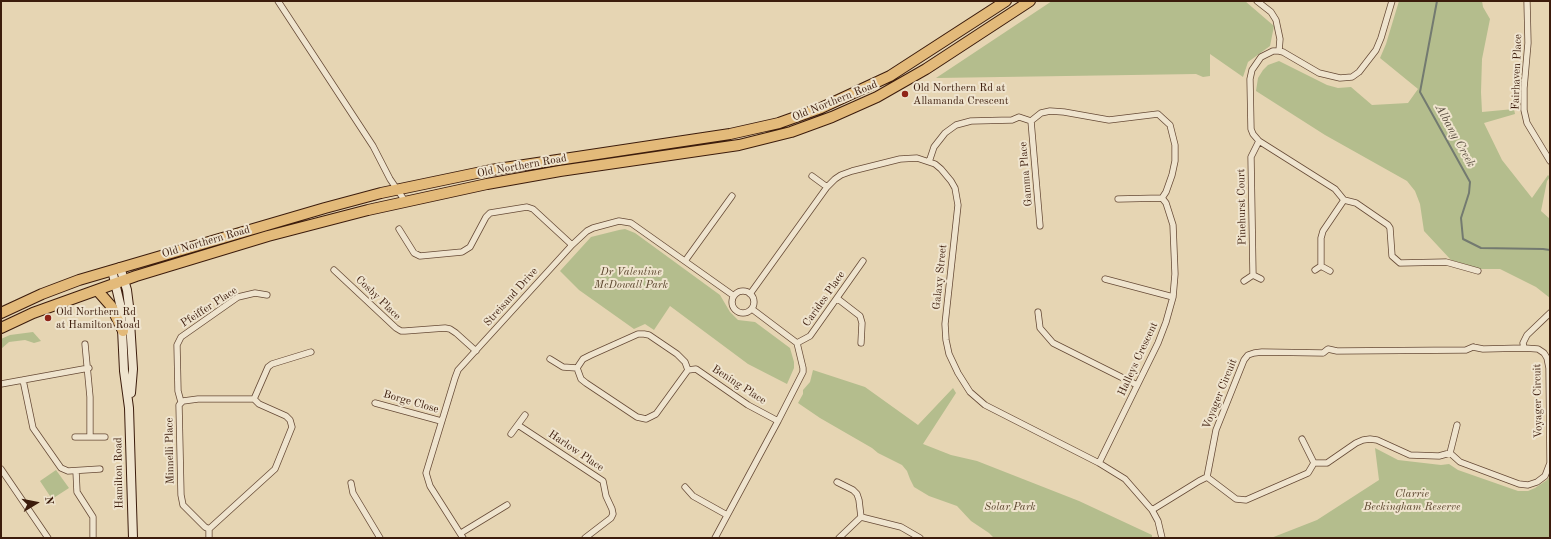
<!DOCTYPE html>
<style>
body{margin:0}
#map{position:relative;width:1551px;height:539px;overflow:hidden;background:#e6d5b3;font-family:"Old Standard TT",serif}
canvas{display:block}
.frame{position:absolute;inset:0;border:2px solid #3c1c0c;pointer-events:none}
.north{position:absolute;left:16px;top:483px;width:40px;height:40px;-webkit-text-stroke:3px #efe4ce;paint-order:stroke;rotate:80deg;font-size:11px;font-weight:700;line-height:16px;text-align:center;color:#3c1c0c}
.north::after{content:'';display:block;margin:auto;width:14px;height:18px;background:#3c1c0c;clip-path:polygon(50% 0,100% 100%,50% 72%,0 100%)}
</style>
<div id="map">
<canvas width="1551" height="539"></canvas>
<div class="frame"></div>
<div class="north">N</div>
</div>
<script>
const c = document.querySelector('canvas').getContext('2d');
c.lineJoin = 'round';
function fillPath(path, color) {
  c.fillStyle = color;
  c.fill(path, 'evenodd');
}
function toPath(rows) {
  const path = new Path2D();
  for (const r of rows) {
    if (r.length === 3) {
      path.moveTo(r[0] + r[2], r[1]);
      path.arc(r[0], r[1], r[2], 0, 2 * Math.PI);
      continue;
    }
    path.moveTo(r[0], r[1]);
    for (let i = 2; i < r.length; i += 2) path.lineTo(r[i], r[i + 1]);
  }
  return path;
}
function trace(path, color, width, dash) {
  c.strokeStyle = color;
  c.lineWidth = width;
  c.lineCap = dash ? 'butt' : 'round';
  c.setLineDash(dash || []);
  c.stroke(path);
}
function drawText(font, color, halo, rows, align = 'center') {
  c.font = font + ' "Old Standard TT",serif';
  c.lineWidth = 4;
  c.setLineDash([]);
  c.textBaseline = 'middle';
  c.strokeStyle = halo;
  c.fillStyle = color;
  for (const [text, x, y, turn = 0] of rows) {
    c.save();
    c.translate(x, y);
    c.rotate((+turn || 0) * Math.PI / 180);
    c.textAlign = isNaN(turn) ? turn : align;
    if (halo) c.strokeText(text, 0, 0);
    c.fillText(text, 0, 0);
    c.restore();
  }
}
const green = toPath([
 [1052,1,1245,1,1274,26,1270,46,1248,62,1243,77,1210,54,1210,76,1203,77,1196,74,936,78],
 [1399,1,1482,1,1483,7,1490,19,1482,59,1481,92,1482,112,1514,109,1515,114,1484,123,1502,160,1532,198,1548,175,1550,177,1547,181,1541,211,1550,219,1550,298,1536,287,1500,269,1481,269,1451,260,1424,231,1420,204,1415,191,1407,181,1325,135,1256,91,1258,78,1263,70,1268,65,1279,61,1327,85,1338,88,1351,87,1372,105,1408,103,1418,89,1380,58,1386,44],
 [625,229,635,233,720,295,730,312,738,320,755,322,790,348,794,362,794,368,787,384,748,364,670,306,654,330,645,324,634,329,579,290,560,271,591,237,619,230],
 [33,332,41,341,34,343,25,340,9,342,1,349,1,339,10,335],
 [813,370,865,387,918,425,953,388,956,393,923,444,951,455,977,461,1079,501,1152,535,1152,538,994,538,989,533,971,521,957,506,929,496,914,487,910,479,907,471,902,465,878,453,872,448,820,418,798,403,803,394,803,390,810,382],
 [1375,448,1398,460,1441,465,1449,464,1458,470,1518,491,1528,491,1535,488,1547,480,1550,476,1550,538,1271,538,1317,520,1379,480],
 [56,470,69,488,52,499,40,481]
]);
const stream = toPath([
 [1437,1,1420,92,1470,182,1469,193,1461,218,1463,239,1481,248,1543,249,1550,250]
]);
const street = toPath([
 [278,1,373,146,390,179,405,201],
 [1257,1,1271,12,1276,20,1280,39,1279,51],
 [1392,1,1381,38,1376,50,1359,72,1352,77,1340,78,1319,73,1283,52,1279,51,1273,51,1261,57,1252,70,1250,79,1251,129,1253,134,1259,141,1335,189,1344,200,1356,203,1388,225,1390,228,1392,256,1400,263,1446,262,1478,271],
 [1527,1,1528,43,1524,88,1524,110,1527,123,1550,161],
 [1031,121,1040,226],
 [929,162,934,147,945,133,956,125,971,121,1012,120,1019,117,1031,121,1041,113,1050,111,1064,112,1109,120,1158,114,1170,125,1175,145,1175,161,1172,175,1166,192,1162,198,1166,203,1173,225,1175,274,1173,297,1166,322,1158,343,1099,463],
 [812,176,827,187],
 [1118,199,1162,198],
 [399,229,414,253,420,256,462,252,470,247,486,217,490,213,527,207,533,209,572,245],
 [685,261,732,196],
 [1321,266,1321,238,1323,231,1344,200],
 [334,270,396,328,401,331,405,331,445,328,450,329,456,333,476,351],
 [1315,270,1321,266,1330,271],
 [1253,275,1251,157,1259,141],
 [1105,279,1173,297],
 [1244,281,1253,275,1261,279],
 [743,302,11],
 [750,294,827,187,835,179,841,175,852,171,900,159,917,158,935,164,941,169,951,181,955,188,958,205,945,324,946,340,949,354,958,373,970,392,985,405,1099,463,1125,479,1152,510,1158,521,1162,538],
 [838,299,860,316,862,323,861,343],
 [1038,312,1040,328,1053,343,1137,385],
 [797,343,810,336,863,261],
 [85,344,90,397,90,437],
 [1473,347,1483,349,1524,348,1538,349,1544,353,1547,358,1549,368,1550,463,1545,476,1537,482,1528,485,1519,484,1460,462,1450,453,1439,456,1410,455,1377,440,1370,439,1363,440,1356,443,1327,463,1314,463,1308,473,1246,500,1236,499,1207,477,1216,430,1244,360,1248,355,1254,353,1262,352,1323,353,1328,349,1337,351,1466,350,1473,347],
 [1524,348,1523,343,1527,335,1550,313],
 [550,359,563,367,577,368],
 [688,370,656,414,646,419,637,417,586,383,581,379,577,368,583,359,591,355,638,334,644,334,649,335,677,354,685,362,688,370,696,369,748,405,778,421],
 [23,380,33,428,61,468,68,471,100,469],
 [1,384,89,368],
 [198,399,254,399,259,404,286,416,290,420,292,427,275,469,209,529,205,527,183,505,181,495,179,405,183,401,198,399],
 [254,399,268,367,272,364,311,352],
 [181,402,178,391,177,345,181,337,238,297,255,293,267,295],
 [375,403,441,421],
 [518,425,603,481,606,496,612,509,613,514,611,518,585,538],
 [511,434,525,415],
 [75,437,105,437],
 [1302,439,1314,463],
 [1450,453,1457,425],
 [1,469,48,538],
 [76,471,77,492,93,517,93,538],
 [837,482,853,490,857,494,859,500,861,517],
 [351,483,353,493,380,538],
 [685,487,693,496,727,515],
 [1152,510,1199,481,1207,477],
 [861,517,901,527,920,538],
 [461,533,507,505],
 [209,538,209,529],
 [463,538,430,486,426,473,455,378,458,370,572,245,587,231,593,228,619,221,631,223,734,296],
 [715,538,778,421,803,372,803,368,797,343,752,309],
 [839,538,861,517]
]);
const secondary = toPath([
 [120,267,127,290,129,306,133,369,131,393],
 [112,270,121,308,124,371,129,408,133,538]
]);
const highway = toPath([
 [97,290,111,306,123,331],
 [1,313,42,294,79,280,325,208,381,193,491,170,730,134,779,123,821,108,890,76,1006,1],
 [1,328,33,313,136,276,268,236,368,210,487,184,560,171,739,145,791,132,832,117,877,97,926,69,1030,1]
]);
const markers = [
 [905,94,4,"#8f2418"],
 [48,318,4,"#8f2418"]
];
const streetNames = [
 ["Fairhaven Place",1517,72,-88],
 ["Old Northern Road",835,101,-22],
 ["Old Northern Road",522,166,-10],
 ["Gamma Place",1026,174,-95],
 ["Pinehurst Court",1242,207,-91],
 ["Old Northern Road",206,242,-16],
 ["Galaxy Street",940,277,-84],
 ["Streisand Drive",511,297,-48],
 ["Cosby Place",378,298,44],
 ["Carides Place",824,299,-55],
 ["Pfeiffer Place",209,307,-33],
 ["Halleys Crescent",1138,359,-65],
 ["Bening Place",739,385,33],
 ["Voyager Circuit",1220,394,-68],
 ["Voyager Circuit",1538,401,-91],
 ["Borge Close",411,402,16],
 ["Minnelli Place",170,451,-91],
 ["Harlow Place",576,451,34],
 ["Hamilton Road",119,473,-91]
];
const poiNames = [
 ["Old Northern Rd at",913,88],
 ["Allamanda Crescent",913,101],
 ["Old Northern Rd",56,312],
 ["at Hamilton Road",56,325]
];
const parkNames = [
 ["Dr Valentine",631,272],
 ["McDowall Park",631,285],
 ["Clarrie",1412,494],
 ["Beckingham Reserve",1412,507],
 ["Solar Park",1010,507]
];
const waterNames = [
 ["Albany Creek",1455,136,61]
];
fillPath(green, '#b4bd8d');
trace(stream, '#737a70', 2);
trace(street, '#664a36', 7);
trace(secondary, '#3c1c0c', 10);
trace(highway, '#3c1c0c', 12);
trace(street, '#efe4ce', 5.5);
trace(secondary, '#efe4ce', 8);
trace(highway, '#e3ba7a', 10);
for (const [x, y, r, color] of markers) {
  const dot = new Path2D();
  dot.arc(x, y, r, 0, 2 * Math.PI);
  c.fillStyle = color;
  c.fill(dot);
  trace(dot, '#efe4ce', 1.5);
}
drawText('11px', '#3c1c0c', '#efe4ce', streetNames);
drawText('11px', '#3c1c0c', '#efe4ce', poiNames, 'left');
drawText('italic 11px', '#5a442c', '#efe4ce', parkNames);
drawText('italic 12px', '#574b3e', '#efe4ce', waterNames);
</script>
